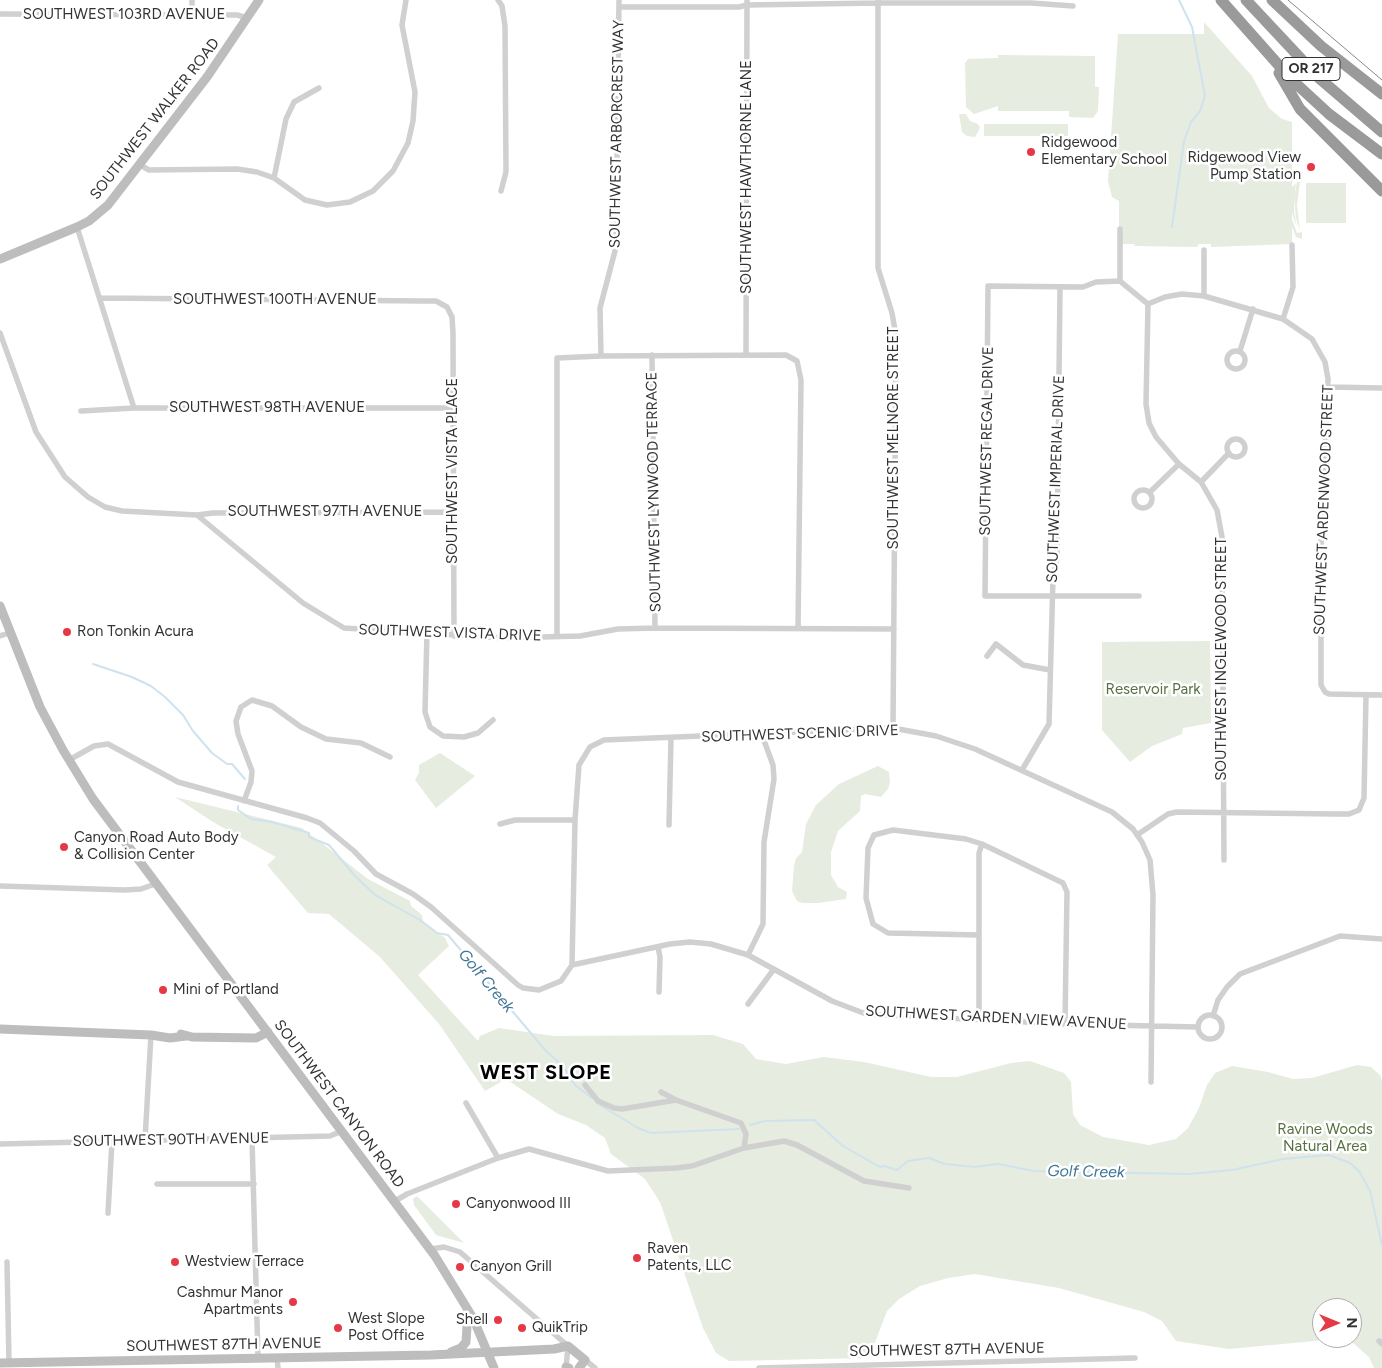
<!DOCTYPE html>
<style>
body{margin:0}
#map{position:relative;width:1382px;height:1368px;overflow:hidden;background:#fff;font-family:Figtree,sans-serif}
canvas{display:block}
.north{position:absolute;left:1312px;top:1298px;width:50px;height:50px;box-sizing:border-box;background:#fff;border:1px solid #adadad;border-radius:50%;rotate:90deg;font-size:14px;font-weight:700;line-height:20px;text-align:center;color:#333}
.north::after{content:'';display:block;margin:auto;width:18px;height:22px;background:#e63946;clip-path:polygon(50% 0,100% 100%,50% 72%,0 100%)}
</style>
<div id="map">
<canvas width="1382" height="1368"></canvas>
<div class="north">N</div>
</div>
<script>
const c = document.querySelector('canvas').getContext('2d');
c.lineJoin = 'round';
function fillPath(path, color) {
  c.fillStyle = color;
  c.fill(path, 'evenodd');
}
function toPath(rows) {
  const path = new Path2D();
  for (const r of rows) {
    if (r.length === 3) {
      path.moveTo(r[0] + r[2], r[1]);
      path.arc(r[0], r[1], r[2], 0, 2 * Math.PI);
      continue;
    }
    path.moveTo(r[0], r[1]);
    for (let i = 2; i < r.length; i += 2) path.lineTo(r[i], r[i + 1]);
  }
  return path;
}
function trace(path, color, width, dash) {
  c.strokeStyle = color;
  c.lineWidth = width;
  c.lineCap = dash ? 'butt' : 'round';
  c.setLineDash(dash || []);
  c.stroke(path);
}
function drawText(font, color, halo, rows, align = 'center') {
  c.font = font + ' Figtree,sans-serif';
  c.lineWidth = 5;
  c.setLineDash([]);
  c.textBaseline = 'middle';
  c.strokeStyle = halo;
  c.fillStyle = color;
  for (const [text, x, y, turn = 0] of rows) {
    c.save();
    c.translate(x, y);
    c.rotate((+turn || 0) * Math.PI / 180);
    c.textAlign = isNaN(turn) ? turn : align;
    if (halo) c.strokeText(text, 0, 0);
    c.fillText(text, 0, 0);
    c.restore();
  }
}
const green = toPath([
 [1204,22,1252,76,1269,108,1282,119,1292,122,1292,174,1297,172,1297,179,1292,182,1292,187,1296,183,1294,198,1297,182,1300,182,1297,205,1300,231,1296,218,1294,199,1294,212,1297,227,1292,213,1292,219,1297,233,1302,232,1302,239,1296,237,1292,227,1292,244,1211,247,1211,244,1199,244,1197,247,1134,246,1135,244,1119,244,1119,201,1112,197,1108,181,1118,34,1204,34],
 [998,55,1095,56,1095,87,1099,87,1098,111,1093,118,1069,117,1069,111,998,111,998,106,974,114,966,107,965,63,968,59,998,58],
 [959,114,966,114,970,121,978,124,980,128,975,137,967,136,962,132],
 [984,124,1068,124,1068,136,984,136],
 [1306,183,1346,183,1346,223,1306,223],
 [1210,641,1211,723,1183,728,1182,734,1152,746,1130,762,1102,730,1102,642],
 [440,753,475,776,436,808,415,780,419,773,419,765],
 [878,766,889,772,890,782,888,789,881,797,865,794,861,796,860,811,838,831,831,852,831,875,838,887,847,892,846,899,818,903,802,903,797,901,792,891,794,866,796,858,802,852,806,824,816,805,839,784],
 [175,797,302,828,368,879,410,901,411,906,422,915,423,921,445,938,449,946,418,975,478,1041,480,1036,499,1028,554,1036,713,1035,743,1044,756,1059,786,1064,824,1057,864,1062,931,1077,957,1077,1011,1063,1030,1061,1064,1073,1071,1082,1073,1114,1080,1125,1103,1137,1149,1145,1176,1139,1188,1128,1199,1108,1207,1085,1215,1073,1232,1066,1268,1072,1293,1079,1312,1078,1357,1065,1371,1067,1380,1075,1382,1081,1382,1368,1374,1368,1369,1357,1352,1342,1325,1340,1229,1349,1176,1341,1162,1321,1144,1312,1059,1288,975,1274,948,1278,920,1286,899,1299,887,1311,872,1350,865,1358,729,1361,716,1353,703,1328,660,1202,645,1179,611,1154,605,1138,586,1125,558,1114,506,1079,485,1091,439,1024,380,957,329,914,308,913,267,865,276,857,213,822],
 [1322,1308,1352,1308,1352,1338,1322,1338],
 [417,1196,464,1243,436,1235,414,1205,413,1199]
]);
const stream = toPath([
 [1172,227,1184,141,1191,122,1200,111,1205,96,1192,27,1179,0],
 [93,664,132,677,151,686,165,697,183,715,193,731,212,753,227,764,232,764,245,779],
 [238,806,238,810,251,819,272,822,309,833,309,837,329,845,355,876,375,895,420,920,437,933,448,935,546,1051,562,1065,575,1085,592,1098],
 [597,1103,638,1128,651,1133,739,1129],
 [750,1125,765,1121,814,1120,843,1146,880,1167,884,1166,897,1170,908,1161,929,1158,945,1164,974,1167,998,1164,1034,1171,1189,1174,1232,1170,1283,1159,1329,1155,1350,1163,1359,1171,1370,1191,1382,1245]
]);
const street = toPath([
 [498,0,502,6,505,26,506,172,501,191],
 [878,0,878,268,892,313,896,336,893,728],
 [619,7,739,7,747,5,878,3,1031,3,1073,6],
 [0,14,237,15,248,18],
 [192,15,192,0],
 [140,165,149,170,237,169,257,172,274,178,305,200,327,205,350,202,373,191,393,171,408,143,413,121,415,92,402,25,406,0],
 [274,178,286,119,294,102,319,88],
 [77,227,134,408],
 [1120,229,1120,281],
 [1292,245,1293,287,1283,319,1312,339,1325,362,1328,379,1321,547,1321,685,1325,692,1329,694,1382,695],
 [1204,296,1204,250],
 [101,298,423,301,436,301,447,307,452,317,453,333,454,636],
 [1148,304,1146,404,1149,423,1156,437,1179,464,1201,482,1217,510,1222,537,1224,860],
 [1148,304,1165,297,1182,294,1204,296,1283,319],
 [0,333,36,432,65,477,88,497,105,507,122,511,197,515,303,603,344,628,503,638,580,636,618,629,655,628,894,629],
 [1236,360,9],
 [1240,351,1253,309],
 [746,354,747,0],
 [652,355,655,628],
 [601,356,600,308,616,247,619,0],
 [1328,387,1382,388],
 [81,411,134,408,453,408],
 [1236,448,9],
 [1201,482,1229,453],
 [1143,499,9],
 [1150,492,1179,464],
 [197,515,213,513,453,512],
 [1139,596,985,596,988,286,1083,287,1096,282,1120,281,1148,304],
 [427,632,425,712,430,727,443,736,464,737,478,733,493,720],
 [0,636,9,633],
 [557,636,557,358,601,356,786,355,797,361,801,380,798,628],
 [987,656,996,644,1023,665,1050,670],
 [69,760,94,746,108,744,178,782,307,818,320,823,354,851,376,874,413,894,431,907,518,985,523,988,539,990,561,981,572,965,575,820,579,765,590,747,604,740,893,728,936,736,975,749,1112,812,1133,829,1142,842,1150,860,1153,895,1151,1082],
 [1022,770,1049,724,1053,578,1057,558,1060,287],
 [244,801,251,782,252,771,238,734,236,721,241,707,252,700,272,706,301,727,326,739,361,743,390,757],
 [500,824,515,820,575,820],
 [669,825,671,738],
 [1137,835,1168,814,1177,812,1334,814,1349,814,1359,810,1364,798,1366,695],
 [0,886,125,890,141,889,155,884],
 [979,935,888,933,873,924,866,898,868,848,874,835,893,830,966,839,982,844,1063,883,1067,892,1065,1024],
 [658,947,660,957,659,992],
 [748,955,763,924,764,842,774,779,773,765,762,735],
 [572,965,670,944,690,942,711,944,748,955,832,1001,866,1014,1065,1024,1198,1027],
 [748,1004,774,969],
 [1210,1027,12],
 [1213,1016,1218,1000,1227,987,1240,974,1340,936,1382,939],
 [979,1019,979,853,982,844],
 [585,1085,598,1101,614,1108,622,1109,676,1100],
 [661,1092,676,1100,741,1123,746,1134,744,1148],
 [466,1103,498,1158],
 [252,1138,258,1358],
 [145,1140,151,1035],
 [0,1144,330,1136,342,1131],
 [157,1184,254,1184],
 [395,1201,407,1194,498,1158,529,1149,608,1171,676,1168,692,1166,744,1148,784,1141,797,1145,864,1181,909,1188],
 [108,1213,112,1141],
 [431,1249,444,1247,460,1252,568,1346,566,1368],
 [7,1262,9,1363],
 [1379,1341,1382,1344],
 [277,1358,278,1368],
 [585,1360,595,1368],
 [759,1368,1135,1358]
]);
const secondary = toPath([
 [0,259,77,227,89,221,108,205,207,77,259,0],
 [0,606,40,707,63,750,93,799,435,1256,473,1318,494,1368],
 [0,1029,151,1035,170,1038,186,1036],
 [181,1034,192,1037,256,1038,268,1032],
 [451,1352,461,1348,466,1342,468,1311],
 [0,1363,431,1355,554,1349,568,1346,585,1360,579,1368],
 [566,1367,569,1368]
]);
const highway = toPath([
 [1221,0,1291,79,1329,114,1382,154],
 [1246,0,1319,78,1382,132],
 [1272,0,1321,46,1382,94],
 [1279,73,1300,109,1382,191]
]);
const tram = toPath([
 [1288,0,1382,80]
]);
const markers = [
 [1031,152,5,"#e63946"],
 [1311,167,5,"#e63946"],
 [67,632,5,"#e63946"],
 [64,847,5,"#e63946"],
 [163,990,5,"#e63946"],
 [456,1204,5,"#e63946"],
 [637,1258,5,"#e63946"],
 [175,1262,5,"#e63946"],
 [460,1267,5,"#e63946"],
 [293,1302,5,"#e63946"],
 [498,1320,5,"#e63946"],
 [338,1328,5,"#e63946"],
 [522,1328,5,"#e63946"]
];
const shields = [
 [1311,69,58]
];
const shieldNames = [
 ["OR 217",1311,69]
];
const streetNames = [
 ["SOUTHWEST 103RD AVENUE",124,15],
 ["SOUTHWEST WALKER ROAD",155,119,-52],
 ["SOUTHWEST ARBORCREST WAY",617,134,-89],
 ["SOUTHWEST HAWTHORNE LANE",747,177,-90],
 ["SOUTHWEST 100TH AVENUE",275,300],
 ["SOUTHWEST 98TH AVENUE",267,408],
 ["SOUTHWEST MELNORE STREET",894,438,-90],
 ["SOUTHWEST REGAL DRIVE",987,441,-89],
 ["SOUTHWEST VISTA PLACE",453,471,-90],
 ["SOUTHWEST IMPERIAL DRIVE",1056,479,-88],
 ["SOUTHWEST LYNWOOD TERRACE",654,492,-91],
 ["SOUTHWEST ARDENWOOD STREET",1324,510,-88],
 ["SOUTHWEST 97TH AVENUE",325,512],
 ["SOUTHWEST VISTA DRIVE",450,633,2],
 ["SOUTHWEST INGLEWOOD STREET",1222,659,-90],
 ["SOUTHWEST SCENIC DRIVE",800,734,-2],
 ["SOUTHWEST GARDEN VIEW AVENUE",996,1018,3],
 ["SOUTHWEST CANYON ROAD",339,1104,53],
 ["SOUTHWEST 90TH AVENUE",171,1140,-1],
 ["SOUTHWEST 87TH AVENUE",224,1345,-1],
 ["SOUTHWEST 87TH AVENUE",947,1350,-1]
];
const poiNames = [
 ["Ridgewood",1041,143],
 ["Elementary School",1041,160],
 ["Ridgewood View",1301,158,"right"],
 ["Pump Station",1301,175,"right"],
 ["Ron Tonkin Acura",77,632],
 ["Canyon Road Auto Body",74,838],
 ["& Collision Center",74,855],
 ["Mini of Portland",173,990],
 ["Canyonwood III",466,1204],
 ["Raven",647,1249],
 ["Patents, LLC",647,1266],
 ["Westview Terrace",185,1262],
 ["Canyon Grill",470,1267],
 ["Cashmur Manor",283,1293,"right"],
 ["Apartments",283,1310,"right"],
 ["West Slope",348,1319],
 ["Post Office",348,1336],
 ["Shell",488,1320,"right"],
 ["QuikTrip",532,1328]
];
const parkNames = [
 ["Reservoir Park",1153,690],
 ["Ravine Woods",1325,1130],
 ["Natural Area",1325,1147]
];
const waterNames = [
 ["Golf Creek",486,981,50],
 ["Golf Creek",1086,1172,1]
];
const districtNames = [
 ["WEST SLOPE",546,1073]
];
fillPath(green, '#e6ecdf');
trace(stream, '#cfe2ee', 2);
trace(street, '#d0d0d0', 5.5);
trace(secondary, '#bdbdbd', 9);
trace(highway, '#9a9a9a', 11);
trace(tram, '#888', 1);
for (const [x, y, r, color] of markers) {
  const dot = new Path2D();
  dot.arc(x, y, r, 0, 2 * Math.PI);
  c.fillStyle = color;
  c.fill(dot);
  trace(dot, '#fff', 2);
}
for (const [x, y, w] of shields) {
  const box = new Path2D();
  box.roundRect(x - w / 2, y - 11.5, w, 23, 4);
  c.fillStyle = '#fff';
  c.fill(box);
  trace(box, '#333', 1);
}
drawText('bold 14px', '#333', null, shieldNames);
drawText('15px', '#333', '#fff', streetNames);
drawText('15px', '#333', '#fff', poiNames, 'left');
drawText('15px', '#56703f', '#fff', parkNames);
drawText('italic 16px', '#3f7597', '#fff', waterNames);
c.letterSpacing = '1px';
drawText('bold 20px', '#000', '#fff', districtNames);
c.letterSpacing = '0px';
</script>
